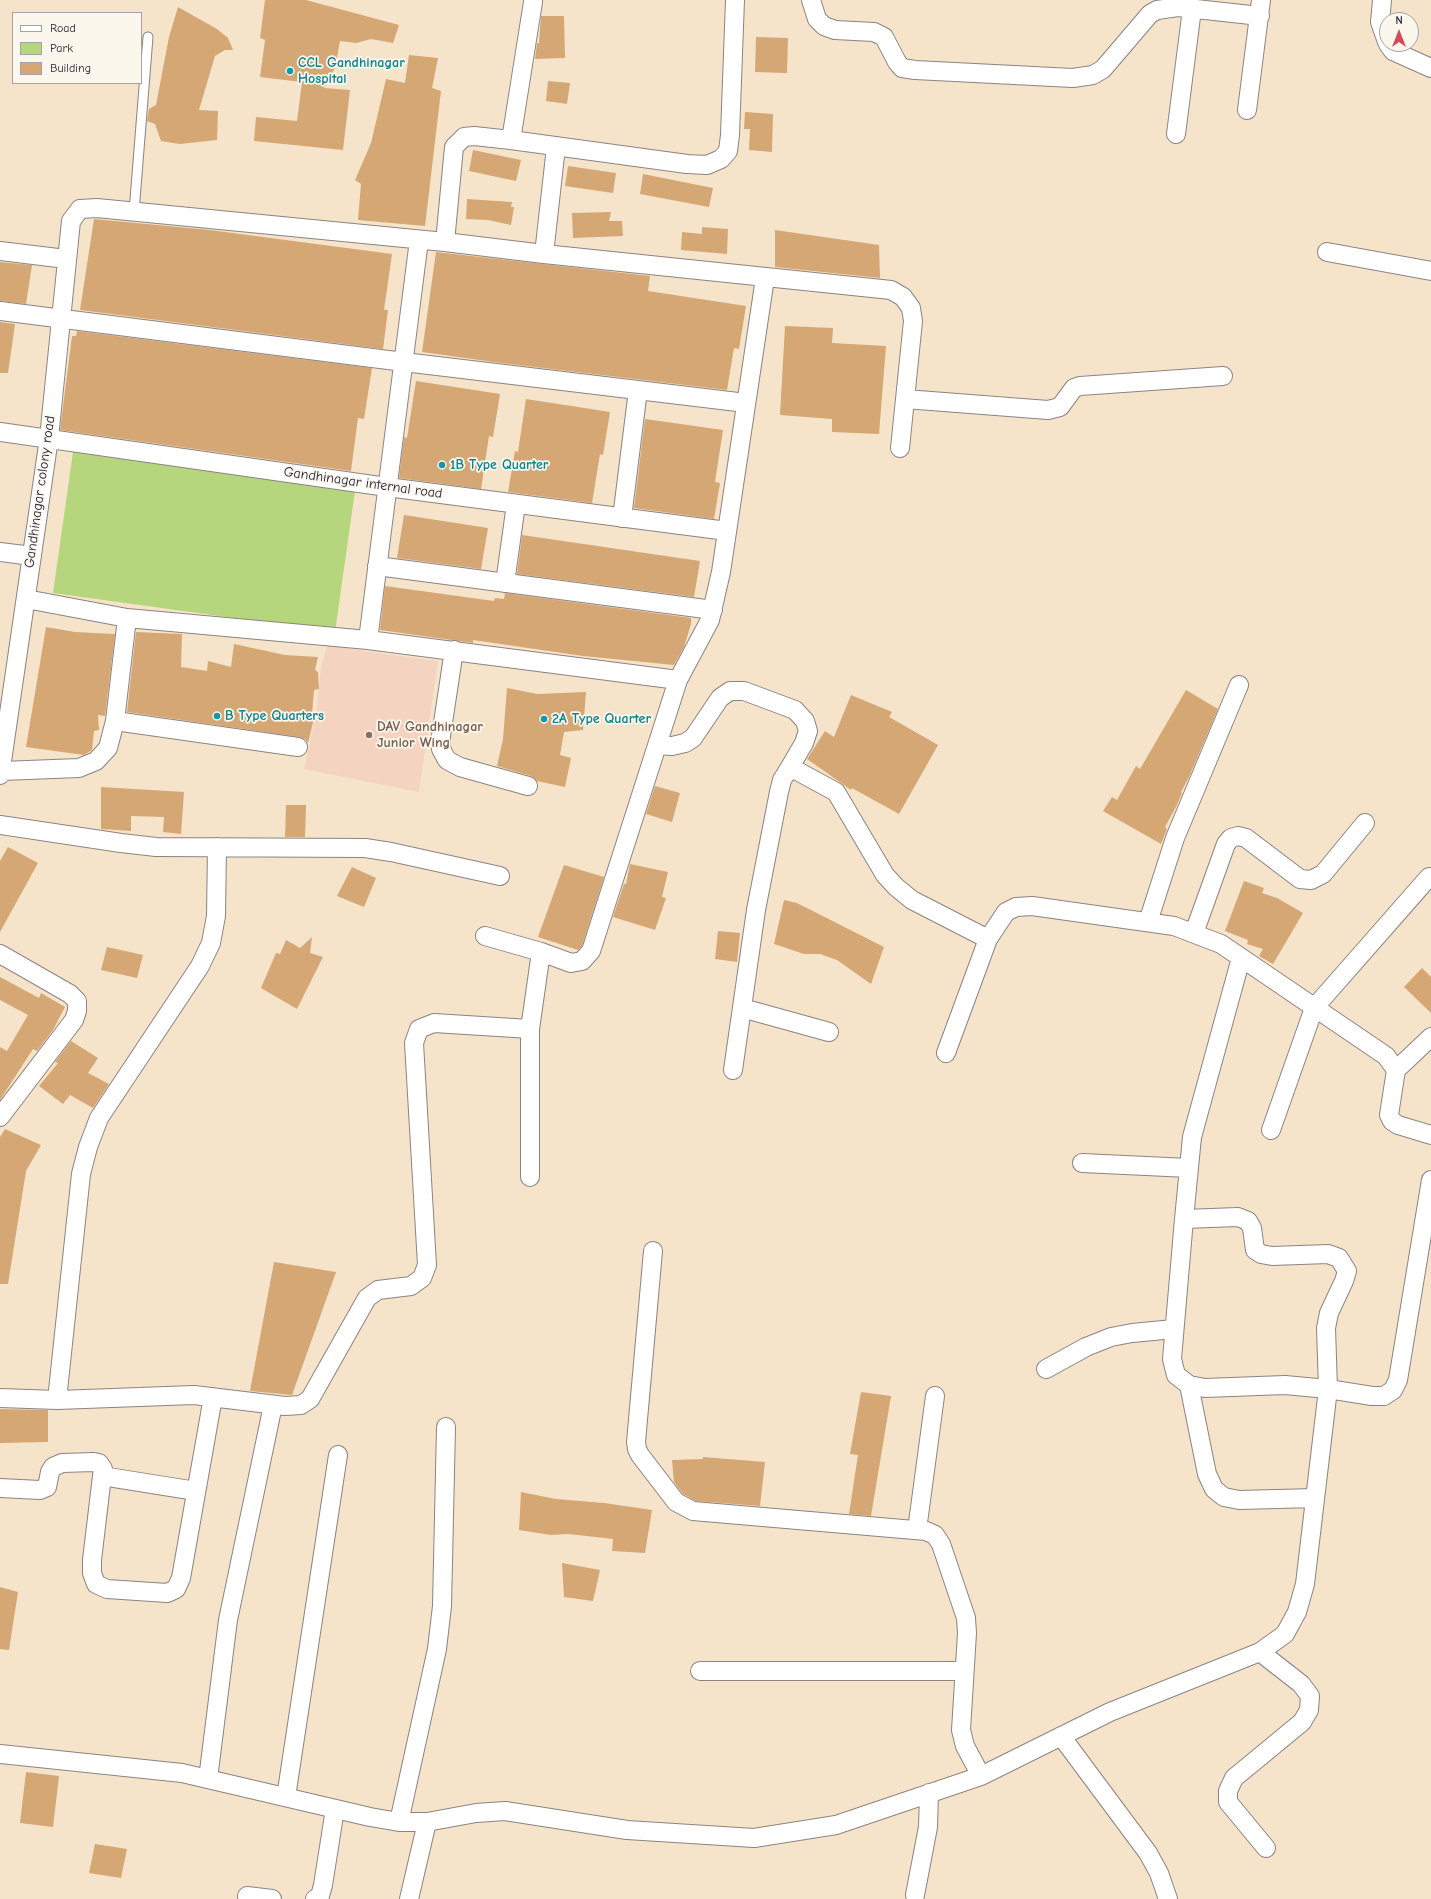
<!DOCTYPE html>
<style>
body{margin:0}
#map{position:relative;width:1431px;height:1899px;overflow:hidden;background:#f6e4ca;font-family:"Comic Neue",sans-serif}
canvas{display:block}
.legend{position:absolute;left:12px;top:12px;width:130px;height:72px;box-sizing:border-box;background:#fbf7ec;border:1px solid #a4a2a5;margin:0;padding:5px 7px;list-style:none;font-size:12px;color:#22223b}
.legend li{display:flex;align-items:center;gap:8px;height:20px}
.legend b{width:20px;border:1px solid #a4a2a5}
.north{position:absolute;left:1379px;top:12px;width:40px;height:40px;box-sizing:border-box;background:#fbf7ec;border:1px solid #a4a2a5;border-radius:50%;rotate:0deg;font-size:11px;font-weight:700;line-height:16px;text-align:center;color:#22223b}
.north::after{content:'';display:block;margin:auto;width:14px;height:18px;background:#d1495b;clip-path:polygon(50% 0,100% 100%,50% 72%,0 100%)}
</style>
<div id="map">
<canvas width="1431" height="1899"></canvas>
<ul class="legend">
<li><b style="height:5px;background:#fff"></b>Road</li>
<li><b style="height:11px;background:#b6d67e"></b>Park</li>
<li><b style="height:11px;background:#d5a775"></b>Building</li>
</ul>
<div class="north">N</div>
</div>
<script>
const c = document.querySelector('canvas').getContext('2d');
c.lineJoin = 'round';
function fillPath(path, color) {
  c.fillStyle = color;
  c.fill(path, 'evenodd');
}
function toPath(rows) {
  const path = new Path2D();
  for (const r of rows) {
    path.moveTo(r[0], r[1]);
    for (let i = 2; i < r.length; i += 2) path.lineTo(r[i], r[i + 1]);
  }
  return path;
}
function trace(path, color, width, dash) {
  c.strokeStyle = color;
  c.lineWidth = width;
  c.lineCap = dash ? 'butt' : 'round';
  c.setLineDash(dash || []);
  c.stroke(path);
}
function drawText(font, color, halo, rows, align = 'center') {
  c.font = font + ' "Comic Neue",sans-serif';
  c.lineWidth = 3.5;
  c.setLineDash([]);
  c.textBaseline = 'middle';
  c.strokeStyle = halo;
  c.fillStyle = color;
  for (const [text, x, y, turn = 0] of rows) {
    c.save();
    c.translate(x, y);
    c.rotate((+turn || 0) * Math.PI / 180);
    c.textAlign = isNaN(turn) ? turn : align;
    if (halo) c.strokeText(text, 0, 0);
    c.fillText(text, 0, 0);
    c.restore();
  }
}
const built = toPath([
 [328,644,363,651,438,661,419,792,304,769,316,716,321,667]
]);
const green = toPath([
 [73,452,355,491,335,632,53,593]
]);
const building = toPath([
 [265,0,306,0,399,25,393,43,371,39,356,43,340,41,335,68,324,88,350,90,343,150,254,141,256,117,297,121,302,82,260,77,265,40,260,38],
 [178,7,217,29,228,38,233,50,225,50,215,56,199,110,218,111,217,140,180,144,161,141,155,124,147,121,149,109,156,105,169,37],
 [541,16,564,16,565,58,535,59,537,43,539,43],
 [756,37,788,38,787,73,755,72],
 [409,55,438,58,432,88,441,91,425,226,358,220,361,184,355,180,371,143,386,79,405,83],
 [548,81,570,83,567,104,546,101],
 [745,112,773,114,772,152,749,150,750,129,744,129],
 [473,150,521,160,516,181,469,171],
 [568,166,616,173,613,193,565,186],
 [643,174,713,188,709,207,640,194],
 [467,199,512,202,511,207,514,207,511,225,488,220,466,219],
 [611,212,609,221,622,221,623,236,573,238,572,213],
 [94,219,210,230,392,254,384,310,388,310,383,349,80,310],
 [702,227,728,229,727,254,681,250,682,232,702,234],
 [775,230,879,245,880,278,775,267],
 [436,252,650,276,648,291,746,306,739,349,734,348,727,390,501,363,422,352],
 [0,262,32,265,26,304,0,301],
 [0,322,15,324,8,373,0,373],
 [785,326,833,328,832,343,886,346,879,434,832,432,832,419,780,415],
 [77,331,372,368,364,419,358,418,351,471,60,430,72,336,76,336],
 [416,381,500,394,493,437,489,436,481,489,399,478,404,437,407,438],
 [526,399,610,412,603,455,600,454,592,503,508,492,515,451,518,452],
 [645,419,723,430,715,482,720,483,714,519,634,508],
 [404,515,488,528,481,569,397,558],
 [522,535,700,561,694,597,517,574],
 [385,586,494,601,495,598,504,599,505,593,691,618,691,624,684,647,674,665,583,656,473,640,473,643,380,630],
 [46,627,75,632,115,634,105,716,98,715,99,730,94,731,92,750,84,755,26,747],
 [136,632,182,634,181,667,207,671,208,661,231,667,234,644,285,655,318,657,315,670,318,672,319,689,314,690,312,714,315,715,308,743,305,739,299,737,127,712],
 [507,688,537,694,586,692,583,730,564,732,560,755,571,758,565,787,537,781,531,776,497,766,503,739],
 [1186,690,1218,709,1189,777,1181,792,1182,793,1176,807,1165,827,1167,829,1161,844,1103,811,1112,797,1117,800,1136,766,1140,769],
 [851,695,892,712,889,717,938,745,899,814,852,788,851,790,807,759,825,731,834,737],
 [655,786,680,793,672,822,646,814],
 [101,787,184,792,181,834,163,832,164,817,131,816,131,831,101,829],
 [286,805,306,805,305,837,285,837],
 [8,847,38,863,0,932,0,861],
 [630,864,668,872,662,897,666,898,655,930,613,917,624,884,626,884],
 [564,865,604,877,582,946,578,950,538,937],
 [352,867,376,878,364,907,337,896],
 [1244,881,1264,888,1262,893,1277,898,1303,913,1273,964,1259,956,1263,949,1247,944,1248,940,1225,931],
 [784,900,797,903,884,947,871,984,837,960,820,954,804,954,774,944],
 [718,931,740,933,737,962,715,959],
 [312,937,310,953,323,957,297,1009,261,988,276,953,280,954,286,940,300,948],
 [107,947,143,955,137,978,101,970],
 [1422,968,1431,977,1431,1013,1404,987],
 [0,977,39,998,41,993,65,1007,53,1030,37,1051,33,1049,0,1100,0,1047,7,1051,28,1015,0,1000],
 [71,1041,98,1058,88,1073,109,1084,93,1108,70,1095,63,1104,39,1086,58,1063,55,1062],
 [5,1129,41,1145,26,1171,8,1284,0,1284,0,1137],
 [274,1262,336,1272,292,1395,250,1391],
 [861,1392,891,1396,871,1516,849,1514,858,1455,850,1454],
 [0,1409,48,1410,48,1442,0,1443],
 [703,1457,765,1462,760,1506,696,1501,683,1494,674,1482,672,1460,703,1459],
 [521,1492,556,1499,604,1503,652,1510,645,1553,612,1551,613,1539,568,1534,551,1535,519,1530],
 [562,1563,600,1570,593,1601,564,1597],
 [0,1587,18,1592,9,1650,0,1649],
 [26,1772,59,1776,53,1827,20,1823],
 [95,1844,127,1849,121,1878,89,1873]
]);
const service = toPath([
 [134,212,148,37]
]);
const minor = toPath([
 [811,0,817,19,824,26,835,30,874,32,884,37,897,62,902,68,915,70,1073,78,1093,75,1103,69,1150,14,1157,10,1178,7,1260,16],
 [1382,0,1380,22,1387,42],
 [1388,44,1393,51,1431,68],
 [1247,110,1261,0],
 [1176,134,1192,9],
 [511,140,533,2],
 [445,242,454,147,464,137,474,136,511,140,687,164,707,165,721,159,728,151,730,135,735,0],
 [0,251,66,259],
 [1327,252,1431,271],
 [544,254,556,147],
 [0,311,404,362,746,403],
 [905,399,1048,410,1060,407,1074,388,1080,386,1223,376],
 [0,432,387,487,727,531],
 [622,518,638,390],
 [0,552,32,556],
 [377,566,713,610],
 [505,583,516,504],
 [127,618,115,721,298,747],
 [368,640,419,240],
 [454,650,441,736,441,749,447,760,460,767,528,786],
 [678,680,710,620,721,572,765,278],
 [658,745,672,746,685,743,693,738,720,698,730,691,744,691,795,710,805,721,808,731,804,743,790,767,836,792,885,875,896,887,912,900,988,939,1006,912,1016,907,1032,906,1174,926,1221,944,1386,1056,1396,1070,1389,1115,1392,1121,1398,1125,1431,1135],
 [2,771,79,768,96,761,108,748,115,721],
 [0,775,49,438,71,221,80,209,97,208,445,242,544,254,891,290,903,297,911,308,913,321,900,448],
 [0,825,121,843,156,847,365,848,391,852,500,876],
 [1148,922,1175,838,1239,685],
 [1194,933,1226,844,1231,838,1238,836,1246,838,1300,879,1311,880,1323,874,1365,823],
 [485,936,541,952],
 [0,954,70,994,77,1001,77,1011,74,1020,0,1117],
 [742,1008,829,1032],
 [530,1029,530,1177],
 [946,1053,988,939],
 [733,1070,756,910,779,792,782,780,790,767],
 [1396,1070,1431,1037],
 [1271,1130,1314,1008,1429,877],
 [1082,1163,1189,1168],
 [1184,1219,1238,1217,1248,1221,1252,1228,1255,1250,1261,1254,1272,1256,1328,1254,1339,1258,1347,1271,1344,1281,1329,1313,1326,1328,1328,1389,1285,1385,1205,1388,1189,1385,1176,1375,1172,1359,1184,1219,1192,1137,1241,958],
 [653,1251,636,1442,637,1449,640,1455,676,1502,693,1511,926,1531,935,1535,941,1544,966,1618,967,1633,961,1730,965,1746,981,1776],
 [1046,1369,1086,1347,1111,1337,1132,1333,1174,1329],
 [1189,1385,1207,1474,1214,1489,1224,1497,1239,1500,1315,1498],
 [0,1398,57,1400,194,1395,285,1406,301,1405,310,1399,367,1298,378,1290,411,1286,422,1278,427,1265,414,1043,419,1029,434,1023,530,1029,541,952,571,963,582,961,591,951,678,680,368,640,127,618,26,599],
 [57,1400,81,1174,88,1147,99,1118,200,966,211,943,216,916,217,847],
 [102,1476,196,1491],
 [0,1488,40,1490,47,1487,50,1472,53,1467,62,1463,94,1462,99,1463,103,1469,102,1476,92,1560,92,1573,96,1584,107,1589,167,1593,176,1589,181,1578,213,1397],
 [917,1530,935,1396],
 [1260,1652,1301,1684,1310,1696,1309,1710,1302,1722,1234,1778,1228,1791,1228,1802,1266,1848],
 [700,1671,964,1671],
 [1061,1736,1148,1853,1159,1873,1168,1899],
 [0,1754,182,1773,370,1817,399,1822,427,1822,476,1813,505,1811,627,1830,754,1838,836,1825,981,1776,1110,1712,1260,1652,1285,1634,1297,1612,1305,1584,1328,1389,1372,1396,1384,1396,1393,1390,1398,1380,1431,1180],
 [208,1779,228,1620,273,1405],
 [286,1797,338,1455],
 [399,1822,437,1649,442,1606,446,1427],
 [915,1895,928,1827,929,1793],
 [247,1896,272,1899],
 [315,1899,320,1896,323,1885,335,1809],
 [409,1899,427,1822]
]);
const markers = [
 [290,71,4,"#0f9aa8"],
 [442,465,4,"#0f9aa8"],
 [217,716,4,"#0f9aa8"],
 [544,719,4,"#0f9aa8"],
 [369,735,4,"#8d6e63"]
];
const cultureNames = [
 ["CCL Gandhinagar",298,63],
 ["Hospital",298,79],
 ["1B Type Quarter",450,465],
 ["B Type Quarters",225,716],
 ["2A Type Quarter",552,719]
];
const streetNames = [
 ["Gandhinagar internal road",363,483,8],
 ["Gandhinagar colony road",40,492,-82]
];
const educationNames = [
 ["DAV Gandhinagar",377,727],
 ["Junior Wing",377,743]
];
fillPath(built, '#f4d3c0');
fillPath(green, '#b6d67e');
fillPath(building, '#d5a775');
trace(service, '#8c8382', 11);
trace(minor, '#8c8382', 20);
trace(service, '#fff', 9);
trace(minor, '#fff', 18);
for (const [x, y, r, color] of markers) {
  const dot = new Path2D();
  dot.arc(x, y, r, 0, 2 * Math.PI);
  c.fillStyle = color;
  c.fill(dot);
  trace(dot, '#fbf7ec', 1.5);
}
drawText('bold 14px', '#0d838f', '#fbf7ec', cultureNames, 'left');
drawText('14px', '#22223b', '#fbf7ec', streetNames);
drawText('bold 14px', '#785e54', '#fbf7ec', educationNames, 'left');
</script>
